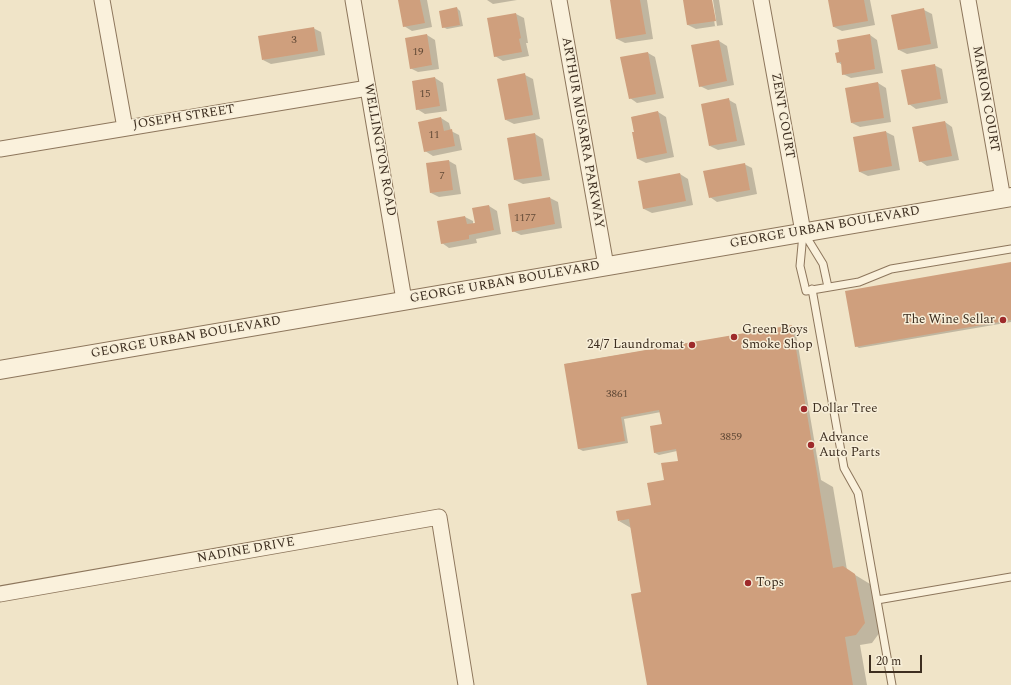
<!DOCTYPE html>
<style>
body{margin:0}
#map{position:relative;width:1011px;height:685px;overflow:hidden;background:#f0e4c8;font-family:Spectral,serif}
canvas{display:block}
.scale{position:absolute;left:869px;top:655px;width:53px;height:18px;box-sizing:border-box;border:2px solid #3d2e20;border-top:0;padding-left:5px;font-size:12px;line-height:14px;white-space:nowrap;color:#3d2e20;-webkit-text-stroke:3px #f7eed8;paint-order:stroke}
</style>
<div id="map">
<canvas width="1011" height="685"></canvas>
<div class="scale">20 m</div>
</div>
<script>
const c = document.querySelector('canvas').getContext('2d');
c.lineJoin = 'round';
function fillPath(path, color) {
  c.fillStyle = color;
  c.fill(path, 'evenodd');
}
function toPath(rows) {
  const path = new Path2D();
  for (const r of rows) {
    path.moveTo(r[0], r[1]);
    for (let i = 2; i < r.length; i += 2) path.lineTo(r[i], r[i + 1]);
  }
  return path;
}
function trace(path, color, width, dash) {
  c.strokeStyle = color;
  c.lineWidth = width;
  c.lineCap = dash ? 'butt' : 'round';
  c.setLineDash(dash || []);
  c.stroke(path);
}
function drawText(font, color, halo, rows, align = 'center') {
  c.font = font + ' Spectral,serif';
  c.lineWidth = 3;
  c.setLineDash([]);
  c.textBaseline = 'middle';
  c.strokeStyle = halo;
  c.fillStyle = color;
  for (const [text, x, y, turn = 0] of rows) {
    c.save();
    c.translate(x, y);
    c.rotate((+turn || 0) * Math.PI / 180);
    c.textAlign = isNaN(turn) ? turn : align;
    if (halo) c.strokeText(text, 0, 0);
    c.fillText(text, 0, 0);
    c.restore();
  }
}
const shadow = toPath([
 [399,0,427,0,432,27,412,31,404,26],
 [487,0,517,0,493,4],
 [611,0,647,0,653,39,625,43,617,39],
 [684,0,711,0,715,26,717,26,713,0,719,0,723,25,696,29,688,25],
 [829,0,870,0,875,25,842,31,834,27],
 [457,8,460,11,463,26,447,29,443,27],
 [924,10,932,14,938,48,907,54,899,50],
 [516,14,524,18,528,43,526,43,529,56,503,61,495,56],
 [313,28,321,32,325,55,271,64,263,60],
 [427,35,435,40,439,69,418,72,410,68],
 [870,35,877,40,883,73,851,78,843,74,842,65,838,62],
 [719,41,727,46,734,85,708,90,700,86],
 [648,53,655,57,664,98,637,103,630,98],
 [934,65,942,69,948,103,916,109,909,104],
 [525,75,533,79,540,119,514,124,506,120],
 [435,78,443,83,447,111,425,114,417,109],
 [878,83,886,88,891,122,860,127,852,123],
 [729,100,736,104,745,145,718,150,710,146],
 [658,112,666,117,674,157,646,163,638,159,632,117],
 [441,118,449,123,451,131,459,135,462,150,433,156,425,151,419,123],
 [945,122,952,127,959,160,927,166,920,161],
 [886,132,894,136,900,170,868,176,860,172,854,138],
 [535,134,543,139,550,180,523,184,515,180,508,138],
 [449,161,456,165,461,194,439,197,431,193],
 [744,164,752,168,757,194,717,202,710,197],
 [680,174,688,179,693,205,652,213,644,209,639,182],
 [550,198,558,202,562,228,521,235,513,231,509,205],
 [489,206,497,211,501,234,476,239,477,243,449,248,442,243,465,217,473,221,473,224,476,223,473,209],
 [1011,263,1011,322,859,348,856,346],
 [791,326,795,328,821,480,833,487,847,570,870,584,880,632,872,643,860,645,867,685,648,685,642,593,631,528,619,521,652,506,666,481,679,461,677,451,659,455,655,453,663,425,661,412,624,419,628,443,583,451,579,449,565,364]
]);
const building = toPath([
 [398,0,420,0,425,23,403,27],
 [610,0,640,0,646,34,616,39],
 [683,0,712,0,716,21,687,25],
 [828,0,864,0,868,21,833,27],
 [457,7,460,25,442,28,439,11],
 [924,8,931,44,898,50,891,15],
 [516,13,521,38,519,39,522,52,494,57,487,18],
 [314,27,318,51,262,60,258,36],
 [427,34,432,65,410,69,405,38],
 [870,34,875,69,842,75,841,62,837,63,835,53,839,52,837,40],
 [719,40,727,81,699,87,691,45],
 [648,52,656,94,629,99,620,57],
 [935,64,941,99,908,105,901,70],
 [525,73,533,115,505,120,497,79],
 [435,77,440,106,416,110,412,81],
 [878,82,884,118,851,123,845,88],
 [729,98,737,141,709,146,701,104],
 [658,111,667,153,637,159,632,132,634,132,631,117],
 [441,117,444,131,452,129,455,146,424,152,418,122],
 [945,121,952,156,919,162,912,127],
 [886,131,892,166,859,172,853,137],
 [535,133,542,176,514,180,507,138],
 [449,160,453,190,430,193,426,163],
 [745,163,750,190,709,198,703,171],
 [680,173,686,201,643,209,638,181],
 [550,197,555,224,512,232,508,204],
 [489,205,494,230,469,235,469,239,441,244,437,221,465,216,467,224,475,223,472,208],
 [1011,262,1011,320,855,347,845,291],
 [792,325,833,568,843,566,855,574,865,623,856,635,845,637,853,685,647,685,631,594,641,592,629,519,618,521,616,511,651,505,647,483,664,480,661,463,678,461,676,449,654,453,650,426,662,424,659,410,621,417,625,441,578,449,564,364]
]);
const service = toPath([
 [804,233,823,264,828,287],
 [803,234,800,266,806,291,859,282,891,269,1011,249],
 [812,289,844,468,858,493,892,685],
 [877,600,1011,577]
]);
const minor = toPath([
 [102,0,125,128],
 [353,0,404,300],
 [559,0,606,266],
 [761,0,803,232],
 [968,0,1003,199],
 [0,149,368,88],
 [0,594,439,517,466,685]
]);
const tertiary = toPath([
 [0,370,1011,197]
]);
const markers = [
 [1003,320,4,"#9e2a2b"],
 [734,337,4,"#9e2a2b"],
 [692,345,4,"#9e2a2b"],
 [804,409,4,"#9e2a2b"],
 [811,445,4,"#9e2a2b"],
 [748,583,4,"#9e2a2b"]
];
const numberNames = [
 ["3",294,41],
 ["19",418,53],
 ["15",425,95],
 ["11",434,136],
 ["7",442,177],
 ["1177",525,219],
 ["3861",617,395],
 ["3859",731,438]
];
const streetNames = [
 ["MARION COURT",985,99,80],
 ["ZENT COURT",782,116,80],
 ["JOSEPH STREET",184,118,-9],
 ["ARTHUR MUSARRA PARKWAY",582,133,80],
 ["WELLINGTON ROAD",379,150,80],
 ["GEORGE URBAN BOULEVARD",825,228,-10],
 ["GEORGE URBAN BOULEVARD",505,283,-10],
 ["GEORGE URBAN BOULEVARD",186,338,-10],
 ["NADINE DRIVE",246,551,-10]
];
const poiNames = [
 ["The Wine Sellar",995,320,"right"],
 ["Green Boys",742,330],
 ["Smoke Shop",742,345],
 ["24/7 Laundromat",684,345,"right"],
 ["Dollar Tree",812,409],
 ["Advance",819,438],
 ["Auto Parts",819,453],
 ["Tops",756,583]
];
fillPath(shadow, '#0003');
fillPath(building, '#cf9f7d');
trace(service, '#8d765c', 9);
trace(minor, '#8d765c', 17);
trace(tertiary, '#8d765c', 20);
trace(service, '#faf1dc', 7);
trace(minor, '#faf1dc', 15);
trace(tertiary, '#faf1dc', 18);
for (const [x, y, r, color] of markers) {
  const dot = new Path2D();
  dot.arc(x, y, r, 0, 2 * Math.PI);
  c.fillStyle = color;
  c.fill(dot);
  trace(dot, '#f7eed8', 1.5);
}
drawText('11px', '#624a37', null, numberNames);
drawText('13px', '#3d2e20', '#f7eed8', streetNames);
drawText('13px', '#3d2e20', '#f7eed8', poiNames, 'left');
</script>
